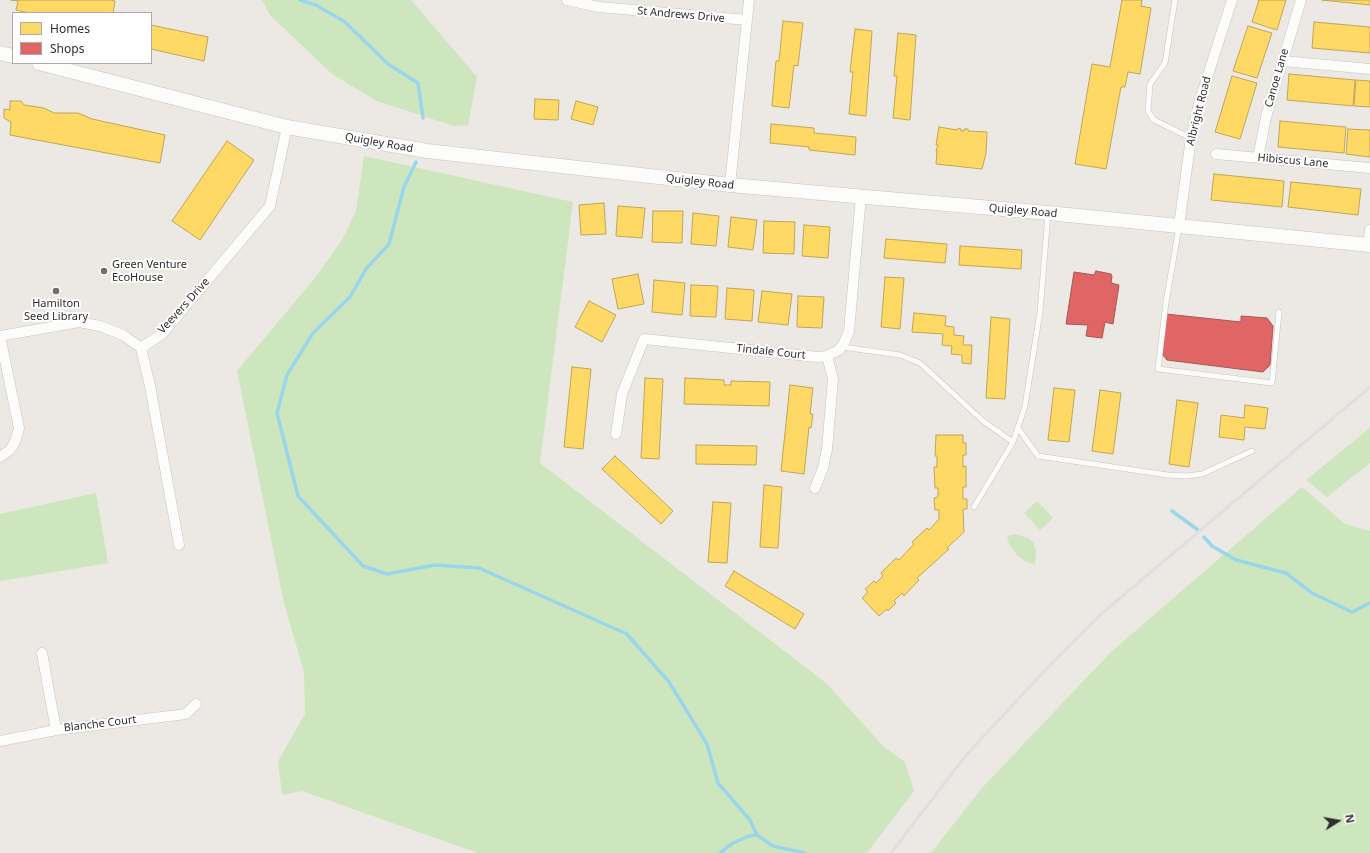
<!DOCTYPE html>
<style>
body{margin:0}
#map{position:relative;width:1370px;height:853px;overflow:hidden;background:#ece8e4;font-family:"Noto Sans",sans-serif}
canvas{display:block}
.legend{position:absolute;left:12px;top:12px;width:140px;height:52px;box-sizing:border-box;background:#fff;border:1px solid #ababab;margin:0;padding:5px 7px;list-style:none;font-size:12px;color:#2e2e2e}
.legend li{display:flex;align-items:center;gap:8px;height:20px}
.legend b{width:20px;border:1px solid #ababab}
.north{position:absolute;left:1318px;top:801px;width:40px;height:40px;-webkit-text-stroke:3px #fff;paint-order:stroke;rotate:79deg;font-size:11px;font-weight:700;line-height:16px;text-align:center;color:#2e2e2e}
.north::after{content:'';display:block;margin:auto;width:14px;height:18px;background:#2e2e2e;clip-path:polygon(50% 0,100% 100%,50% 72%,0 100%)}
</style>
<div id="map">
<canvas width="1370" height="853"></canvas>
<ul class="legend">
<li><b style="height:11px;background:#ffd966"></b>Homes</li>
<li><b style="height:11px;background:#e06666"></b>Shops</li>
</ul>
<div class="north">N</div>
</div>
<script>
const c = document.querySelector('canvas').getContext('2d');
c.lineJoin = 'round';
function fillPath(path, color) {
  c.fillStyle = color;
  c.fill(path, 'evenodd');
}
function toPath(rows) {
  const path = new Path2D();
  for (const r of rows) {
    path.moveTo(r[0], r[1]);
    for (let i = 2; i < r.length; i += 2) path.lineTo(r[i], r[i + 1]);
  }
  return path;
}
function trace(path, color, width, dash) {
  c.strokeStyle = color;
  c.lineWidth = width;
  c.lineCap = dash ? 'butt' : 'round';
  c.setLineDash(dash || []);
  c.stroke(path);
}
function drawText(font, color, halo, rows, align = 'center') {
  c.font = font + ' "Noto Sans",sans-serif';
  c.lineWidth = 4;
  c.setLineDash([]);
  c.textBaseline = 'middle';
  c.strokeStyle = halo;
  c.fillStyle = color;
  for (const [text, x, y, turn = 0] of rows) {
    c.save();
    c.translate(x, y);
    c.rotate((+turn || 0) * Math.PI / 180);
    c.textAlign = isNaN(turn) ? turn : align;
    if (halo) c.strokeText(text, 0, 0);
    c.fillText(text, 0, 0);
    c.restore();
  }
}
const green = toPath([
 [262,0,411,0,477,77,468,125,454,126,377,101,332,74,270,15],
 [364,156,573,202,540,463,826,683,884,747,905,762,914,791,867,853,478,853,302,791,282,795,278,761,305,714,304,672,284,603,237,371,315,278,342,240,356,211],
 [1370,428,1370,463,1327,497,1306,480],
 [1302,487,1345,524,1370,531,1370,853,931,853,981,789,1111,652],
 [96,493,108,563,0,581,0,514],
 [1037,501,1053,518,1040,530,1024,513],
 [1015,534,1028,538,1033,542,1036,551,1035,565,1025,561,1017,555,1009,544,1007,536]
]);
const homes = toPath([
 [11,0,111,0,115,1,113,13,29,13,16,10,18,1,11,0],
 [1122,0,1142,0,1141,6,1151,8,1140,74,1128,72,1125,87,1121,87,1106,169,1075,164,1092,64,1110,67,1122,0],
 [1259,0,1286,0,1277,30,1252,22,1259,0],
 [1322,0,1370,0,1370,5,1322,0],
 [783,21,803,23,798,66,794,65,789,108,772,106,776,61,779,61,783,21],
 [1314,22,1370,27,1370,53,1312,48,1314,22],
 [151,25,208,37,204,61,151,49,151,25],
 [1248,26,1272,33,1257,78,1233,71,1248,26],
 [855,29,872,31,866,116,849,114,853,72,850,72,855,29],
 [898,33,916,35,910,120,893,118,897,76,894,76,898,33],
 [1289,74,1355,80,1353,106,1287,100,1289,74],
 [1232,76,1257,83,1240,139,1215,132,1232,76],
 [1356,80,1370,81,1370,107,1354,106,1356,80],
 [535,99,559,100,558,120,534,119,535,99],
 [10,101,21,101,24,105,44,108,54,113,78,113,92,119,165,135,160,163,10,135,11,122,4,118,4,109,10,110,10,101],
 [576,101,598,107,593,125,571,119,576,101],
 [1280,121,1346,127,1344,153,1278,147,1280,121],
 [771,124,814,128,814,133,856,137,855,155,809,150,809,147,770,143,771,124],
 [939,127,957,130,958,128,961,129,961,131,964,131,964,129,968,129,968,131,987,132,986,153,982,169,936,164,937,151,936,151,938,145,936,145,939,127],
 [1348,129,1370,130,1370,157,1346,154,1348,129],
 [227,141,254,160,200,240,172,221,227,141],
 [1214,174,1284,181,1282,207,1211,200,1214,174],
 [1291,182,1361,189,1358,215,1288,207,1291,182],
 [604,203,606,234,581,235,579,205,604,203],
 [618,206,645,208,642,238,616,236,618,206],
 [653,211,683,211,682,243,652,242,653,211],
 [693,213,719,216,716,246,691,244,693,213],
 [731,217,757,220,753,250,728,247,731,217],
 [764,221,795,222,794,254,763,253,764,221],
 [804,225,830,227,828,258,802,256,804,225],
 [886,239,947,244,945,263,884,258,886,239],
 [960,246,1022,250,1021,269,959,265,960,246],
 [638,274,644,304,618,309,612,279,638,274],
 [885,277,904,278,900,329,881,327,885,277],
 [654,280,685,283,682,315,652,312,654,280],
 [691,285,718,286,716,317,690,316,691,285],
 [727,288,754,290,752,321,725,319,727,288],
 [762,291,792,294,788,325,758,322,762,291],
 [798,296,824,297,822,328,797,327,798,296],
 [589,301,616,315,602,342,575,327,589,301],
 [914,313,946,316,945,326,954,327,954,335,964,336,963,345,972,345,971,364,962,363,962,355,951,354,952,346,942,345,943,334,912,332,914,313],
 [991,317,1010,319,1005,399,986,398,991,317],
 [572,367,591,369,583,449,564,447,572,367],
 [645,378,663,379,659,459,641,458,645,378],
 [685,378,724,380,724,385,731,385,731,381,770,382,769,406,684,404,685,378],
 [790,385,813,388,810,414,813,414,811,428,809,427,804,474,781,471,790,385],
 [1054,388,1075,390,1069,442,1048,440,1054,388],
 [1100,390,1121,393,1113,454,1092,451,1100,390],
 [1177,400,1198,403,1189,467,1169,464,1177,400],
 [1245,405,1268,408,1265,429,1245,427,1244,440,1219,437,1221,415,1244,418,1245,405],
 [936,435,963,435,963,443,966,443,966,455,963,455,963,467,966,466,966,487,963,487,963,499,967,499,967,509,963,509,964,532,947,548,949,549,917,578,919,580,904,596,902,593,894,601,896,603,888,611,887,609,879,616,862,598,868,592,865,589,874,581,876,583,883,576,881,573,896,558,899,560,914,544,912,542,927,528,929,530,939,519,939,510,935,510,934,498,938,497,938,488,935,488,934,467,937,467,937,456,935,456,936,435],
 [696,445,757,446,756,465,696,464,696,445],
 [615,456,673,511,661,524,602,469,615,456],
 [764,485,782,487,778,548,760,547,764,485],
 [713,502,731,503,727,563,708,562,713,502],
 [734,571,804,614,795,629,725,586,734,571]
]);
const shops = toPath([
 [1096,271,1111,274,1112,276,1111,283,1119,285,1113,324,1105,322,1102,338,1086,336,1088,325,1066,324,1074,272,1094,275,1096,271],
 [1166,314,1241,322,1241,316,1267,318,1273,326,1270,365,1263,372,1167,360,1162,354,1166,314]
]);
const stream = toPath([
 [300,0,316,5,345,22,388,64,418,83,423,118],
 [416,162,404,187,389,244,366,269,350,297,313,333,287,375,277,413,298,496,363,566,387,574,435,565,479,568,627,634,669,682,707,744,718,783,750,820,757,835,773,846,805,853],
 [1172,511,1198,530],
 [1204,537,1212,546,1236,560,1286,573,1312,593,1352,612,1370,603],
 [720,853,733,843,749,836,757,835]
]);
const lane = toPath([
 [1175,0,1165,63,1150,84,1148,111,1154,120,1191,138],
 [1179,227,1166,302,1158,369,1272,383,1279,312],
 [842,347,900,355,920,363,983,421,1013,442],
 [1018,428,1038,456,1168,475,1187,476,1202,474,1252,451],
 [974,507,1013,442,1025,406,1040,312,1048,214]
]);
const street = toPath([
 [567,0,599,7,747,20],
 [1283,61,1370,69],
 [1216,154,1370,168],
 [1258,158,1266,117,1301,0],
 [730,185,749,0],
 [1179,226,1191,138,1199,103,1232,0],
 [1368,245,1370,230],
 [0,336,79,322,100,326,123,335,141,348],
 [0,336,19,428,15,442,10,450,0,457],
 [616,434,622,394,644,339,818,357,827,356,839,350,844,343,849,331,861,196],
 [815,488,823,468,827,449,833,379,827,356],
 [179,545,150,386,141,348,163,333,270,206,287,127],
 [42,653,56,730],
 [0,741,56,730,186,714,196,704]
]);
const secondary = toPath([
 [0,53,13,56],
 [39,63,287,127,427,151,730,185,1048,213,1370,245]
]);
const rail = toPath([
 [891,853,967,754,1052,663,1100,615,1370,387]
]);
const markers = [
 [104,271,4,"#706f6e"],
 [56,291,4,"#706f6e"]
];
const streetNames = [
 ["St Andrews Drive",681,15,5],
 ["Canoe Lane",1277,78,-74],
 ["Albright Road",1199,111,-76],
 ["Quigley Road",379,143,10],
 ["Hibiscus Lane",1293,161,5],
 ["Quigley Road",700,182,6],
 ["Quigley Road",1023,211,5],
 ["Veevers Drive",184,306,-48],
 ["Tindale Court",771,352,6],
 ["Blanche Court",100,724,-7]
];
const poiNames = [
 ["Green Venture",112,265],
 ["EcoHouse",112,278],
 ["Hamilton",56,304,"center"],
 ["Seed Library",56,317,"center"]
];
fillPath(green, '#cee6be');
fillPath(homes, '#ffd966');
trace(homes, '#c0a655', 1);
fillPath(shops, '#e06666');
trace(shops, '#ab5555', 1);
trace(stream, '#99d6ec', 3.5);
trace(lane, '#c5c4c5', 6);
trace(street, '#c5c4c5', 11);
trace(secondary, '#c5c4c5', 15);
trace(lane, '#fcfcfb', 5);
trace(street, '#fcfcfb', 10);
trace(secondary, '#fcfcfb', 14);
trace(rail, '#dfdfe1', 3);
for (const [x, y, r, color] of markers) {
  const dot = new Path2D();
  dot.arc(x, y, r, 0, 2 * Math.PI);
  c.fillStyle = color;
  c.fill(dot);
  trace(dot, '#fff', 1.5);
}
drawText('11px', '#2e2e2e', '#fff', streetNames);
drawText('11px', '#2e2e2e', '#fff', poiNames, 'left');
</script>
